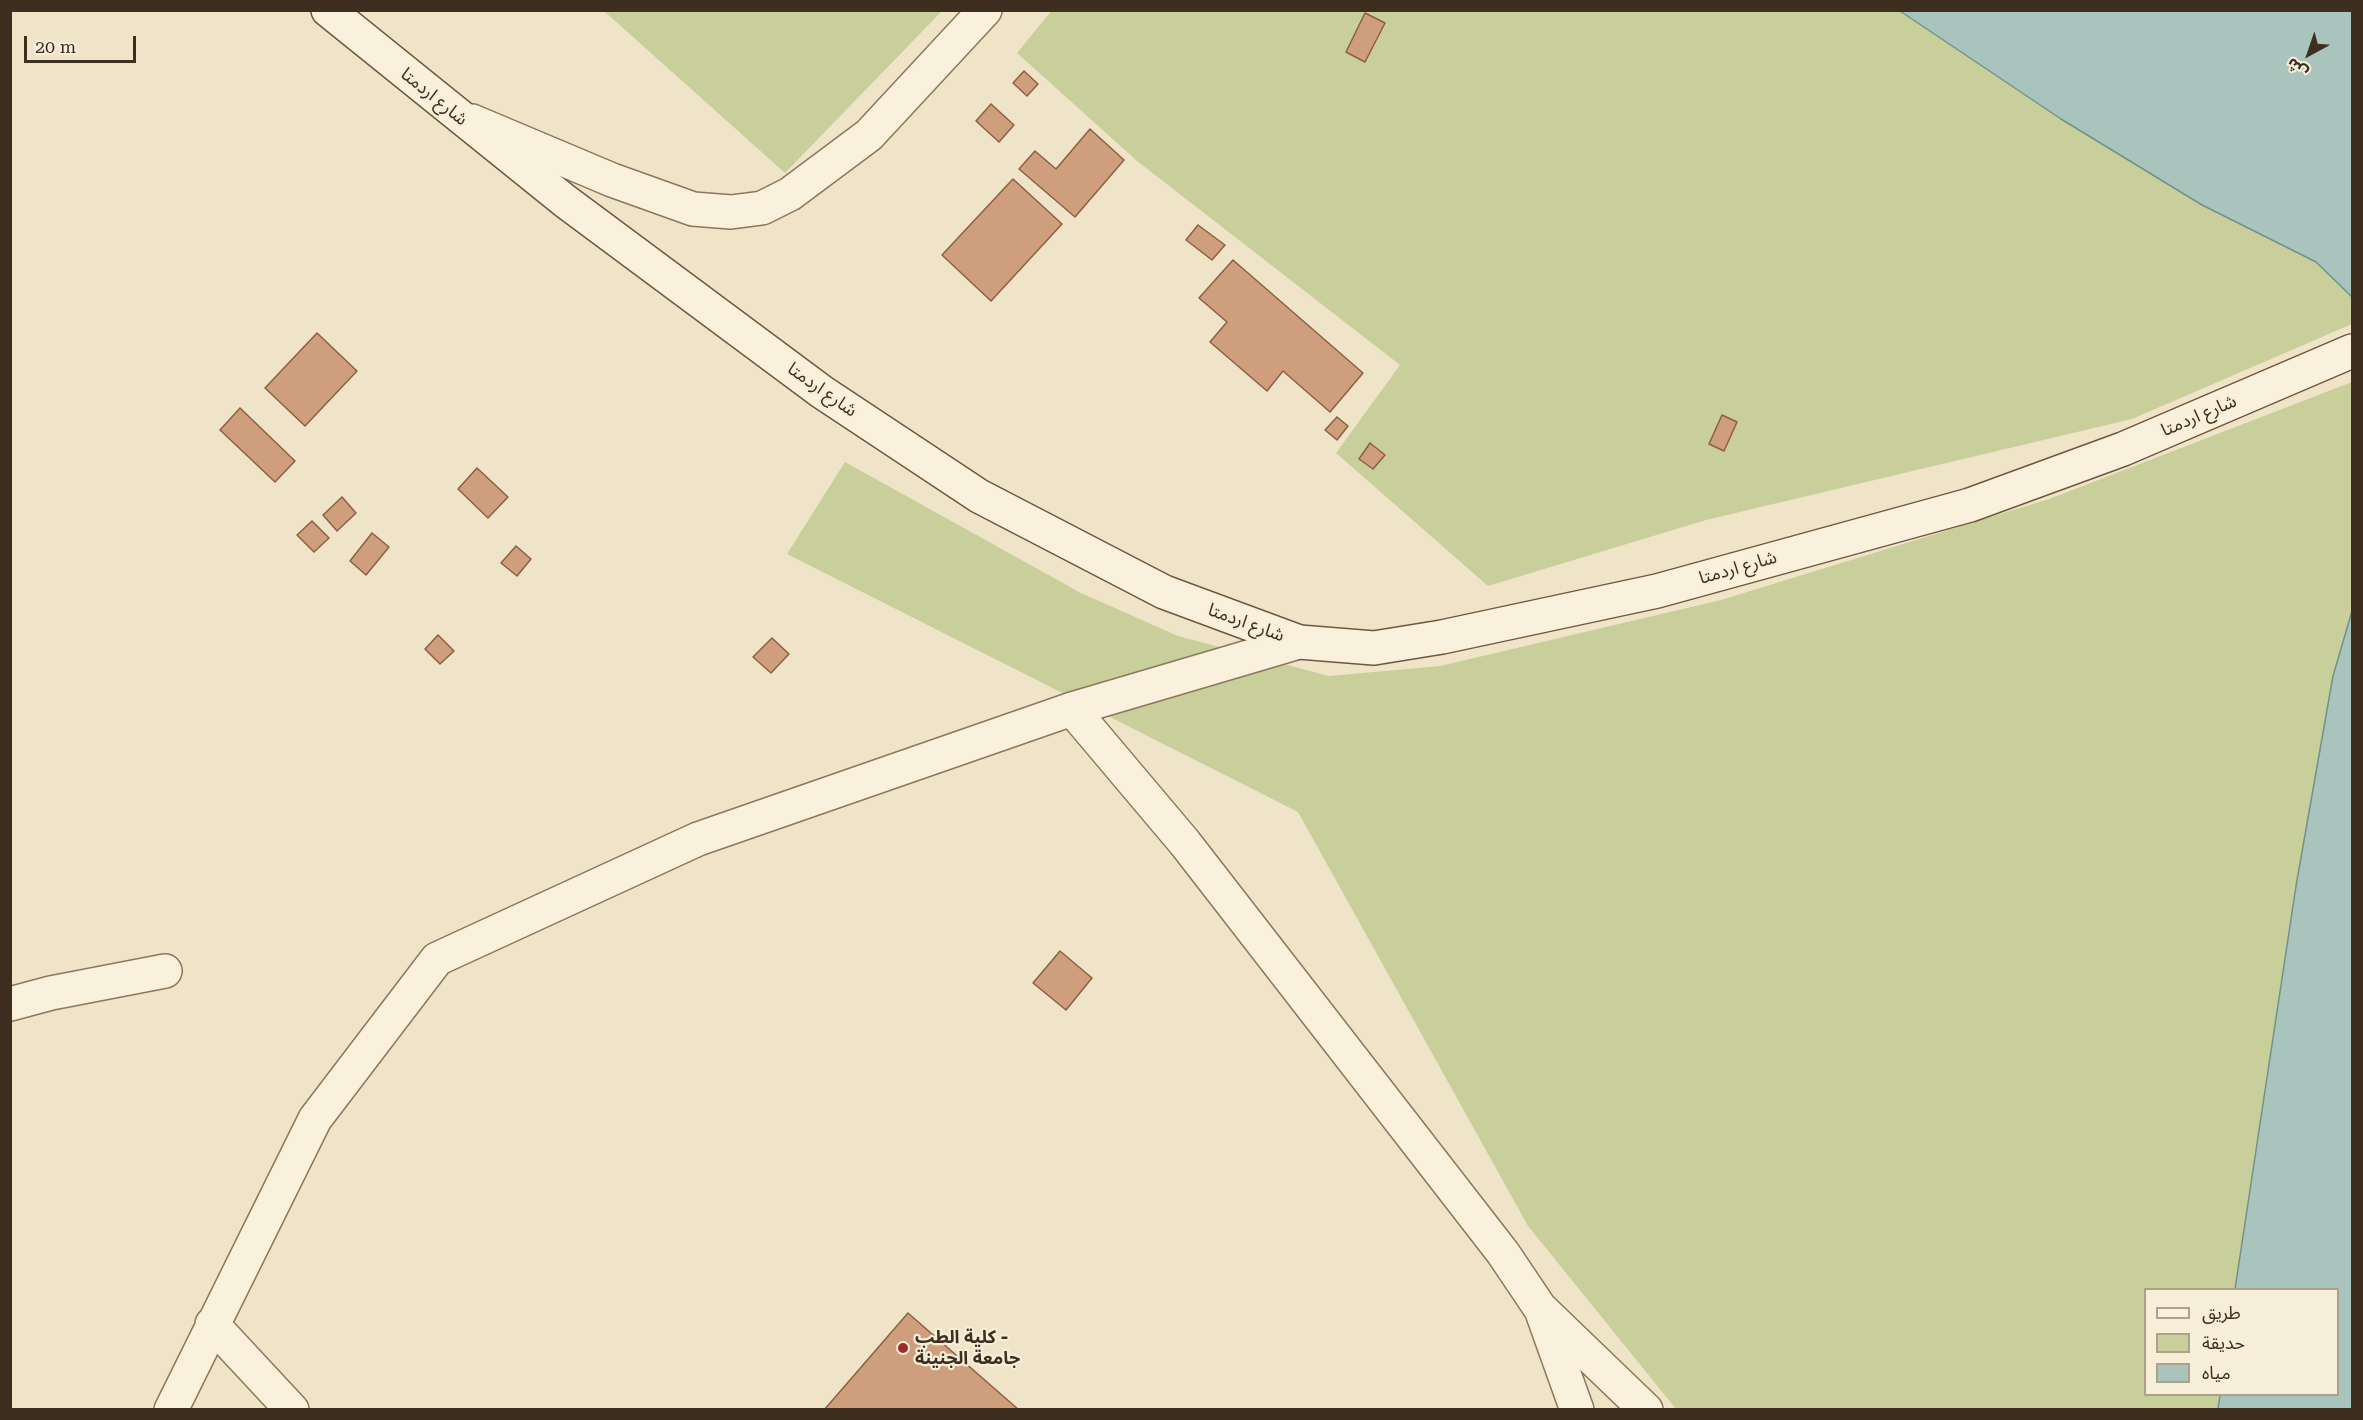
<!DOCTYPE html>
<meta charset="utf-8">
<style>
body{margin:0}
#map{position:relative;width:2363px;height:1420px;overflow:hidden;background:#f0e4c8;font-family:"Roboto Serif","Noto Sans Arabic",serif}
canvas{display:block}
.frame{position:absolute;inset:0;border:12px solid #3d2e20;pointer-events:none}
.legend{position:absolute;left:2144px;top:1288px;width:195px;height:108px;box-sizing:border-box;background:#f7eed8;border:2px solid #ada18e;margin:0;padding:8px 10px;list-style:none;font-size:18px;color:#3d2e20}
.legend li{display:flex;align-items:center;gap:12px;height:30px}
.legend b{width:30px;border:2px solid #ada18e}
.north{position:absolute;left:2279px;top:24px;width:60px;height:60px;-webkit-text-stroke:4px #f7eed8;paint-order:stroke;rotate:220deg;font-size:16px;font-weight:700;line-height:24px;text-align:center;color:#3d2e20}
.north::after{content:'';display:block;margin:auto;width:21px;height:27px;background:#3d2e20;clip-path:polygon(50% 0,100% 100%,50% 72%,0 100%)}
.scale{position:absolute;left:24px;top:36px;width:112px;height:27px;box-sizing:border-box;border:3px solid #3d2e20;border-top:0;padding-left:8px;font-size:18px;line-height:21px;white-space:nowrap;color:#3d2e20;-webkit-text-stroke:4px #f7eed8;paint-order:stroke}
</style>
<div id="map">
<canvas width="2363" height="1420"></canvas>
<div class="frame"></div>
<ul class="legend">
<li><b style="height:8px;background:#faf1dc"></b>طريق</li>
<li><b style="height:16px;background:#c9cf9b"></b>حديقة</li>
<li><b style="height:16px;background:#a9c4bc"></b>مياه</li>
</ul>
<div class="north">ش</div>
<div class="scale">20 m</div>
</div>
<script>
const c = document.querySelector('canvas').getContext('2d');
c.lineJoin = 'round';
function fillPath(path, color) {
  c.fillStyle = color;
  c.fill(path, 'evenodd');
}
function toPath(rows) {
  const path = new Path2D();
  for (const r of rows) {
    path.moveTo(r[0], r[1]);
    for (let i = 2; i < r.length; i += 2) path.lineTo(r[i], r[i + 1]);
  }
  return path;
}
function trace(path, color, width, dash) {
  c.strokeStyle = color;
  c.lineWidth = width;
  c.lineCap = dash ? 'butt' : 'round';
  c.setLineDash(dash || []);
  c.stroke(path);
}
function drawText(font, color, halo, rows, align = 'center') {
  c.font = font + ' "Roboto Serif","Noto Sans Arabic",serif';
  c.lineWidth = 4.5;
  c.setLineDash([]);
  c.textBaseline = 'middle';
  c.strokeStyle = halo;
  c.fillStyle = color;
  for (const [text, x, y, turn = 0] of rows) {
    c.save();
    c.translate(x, y);
    c.rotate((+turn || 0) * Math.PI / 180);
    c.textAlign = isNaN(turn) ? turn : align;
    if (halo) c.strokeText(text, 0, 0);
    c.fillText(text, 0, 0);
    c.restore();
  }
}
const green = toPath([
 [1052,10,1900,11,2061,119,2202,205,2316,262,2352,297,2352,324,2132,419,1706,520,1488,586,1336,453,1400,365,1137,161,1017,53],
 [604,11,942,11,785,173],
 [2352,382,2352,611,2333,676,2296,886,2235,1289,2146,1290,2146,1394,2220,1395,2218,1409,1676,1409,1528,1226,1298,812,787,554,845,462,1081,593,1178,636,1329,676,1440,666,1721,600,2049,499]
]);
const water = toPath([
 [1900,11,2352,11,2352,297,2316,262,2202,205,2061,119,1900,11],
 [2352,611,2352,1409,2218,1409,2220,1395,2338,1394,2338,1290,2235,1289,2296,886,2333,676,2352,611]
]);
const building = toPath([
 [1365,13,1385,23,1365,62,1346,52,1365,13],
 [1024,71,1038,84,1027,96,1013,83,1024,71],
 [991,104,1014,125,999,142,976,121,991,104],
 [1090,129,1124,160,1075,217,1019,169,1035,151,1056,169,1090,129],
 [1013,179,1062,224,991,301,942,255,1013,179],
 [1198,225,1225,245,1212,260,1186,240,1198,225],
 [1233,260,1363,373,1330,412,1283,371,1267,391,1210,342,1227,322,1199,298,1233,260],
 [317,333,357,371,305,426,265,388,317,333],
 [240,408,295,461,275,482,220,430,240,408],
 [1722,415,1737,422,1724,451,1709,444,1722,415],
 [1337,417,1348,426,1337,440,1325,430,1337,417],
 [1370,443,1385,455,1373,469,1359,459,1370,443],
 [477,468,508,497,488,518,458,489,477,468],
 [342,497,356,513,337,531,323,515,342,497],
 [312,521,329,538,314,552,297,535,312,521],
 [372,533,389,547,366,575,350,561,372,533],
 [516,546,531,559,517,576,501,563,516,546],
 [438,635,454,651,440,664,425,649,438,635],
 [772,638,789,654,771,673,753,657,772,638],
 [1060,951,1092,978,1066,1010,1033,983,1060,951],
 [908,1313,1019,1410,824,1410,908,1313]
]);
const street = toPath([
 [472,121,612,180,693,209,731,212,762,208,790,194,869,135,985,10],
 [1072,709,1185,843,1503,1253,1540,1308,1646,1410],
 [10,1004,51,993,165,971],
 [1543,1315,1577,1410],
 [212,1324,292,1410],
 [171,1410,315,1119,437,959,698,839,1072,709,1299,642]
]);
const secondary = toPath([
 [328,10,565,201,822,392,979,496,1164,592,1299,642,1374,648,1442,637,1657,591,1970,505,2123,449,2352,351]
]);
const markers = [
 [903,1348,6,"#9e2a2b"]
];
const streetNames = [
 ["شارع اردمتا",434,97,39],
 ["شارع اردمتا",822,390,35],
 ["شارع اردمتا",2199,416,-23],
 ["شارع اردمتا",1738,568,-16],
 ["شارع اردمتا",1246,623,20]
];
const poiNames = [
 ["كلية الطب -",915,1338],
 ["جامعة الجنينة",915,1359]
];
fillPath(green, '#c9cf9b');
fillPath(water, '#a9c4bc');
trace(water, '#6f938a', 1.5);
fillPath(building, '#cf9f7d');
trace(building, '#8d5f41', 1.5);
trace(street, '#8d765c', 36);
trace(secondary, '#6f573f', 36);
trace(street, '#faf1dc', 33);
trace(secondary, '#faf1dc', 33);
for (const [x, y, r, color] of markers) {
  const dot = new Path2D();
  dot.arc(x, y, r, 0, 2 * Math.PI);
  c.fillStyle = color;
  c.fill(dot);
  trace(dot, '#f7eed8', 2);
}
drawText('18px', '#3d2e20', '#f7eed8', streetNames);
drawText('bold 18px', '#3d2e20', '#f7eed8', poiNames, 'left');
</script>
